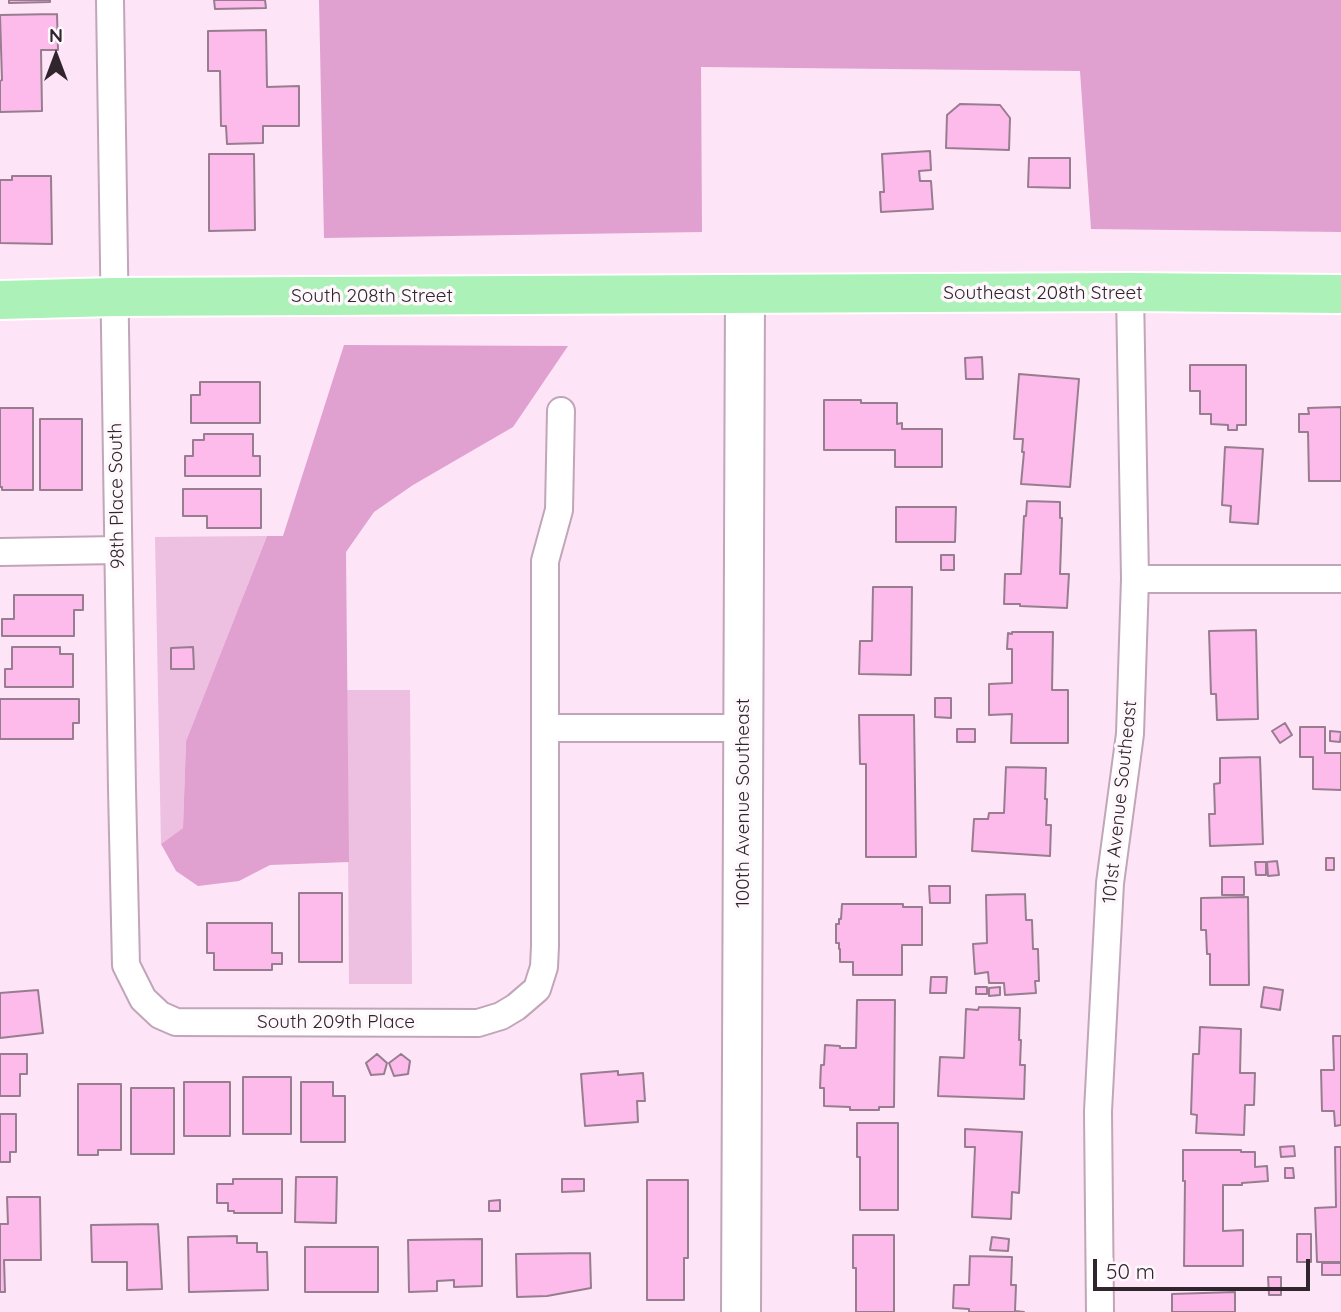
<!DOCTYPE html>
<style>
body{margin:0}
#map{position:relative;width:1341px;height:1312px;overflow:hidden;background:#fde4f6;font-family:Quicksand,sans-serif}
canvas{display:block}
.north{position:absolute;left:21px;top:21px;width:70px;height:70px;-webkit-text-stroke:5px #fef8fc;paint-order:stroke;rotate:0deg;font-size:19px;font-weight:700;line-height:28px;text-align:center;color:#30252d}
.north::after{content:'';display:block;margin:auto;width:24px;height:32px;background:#30252d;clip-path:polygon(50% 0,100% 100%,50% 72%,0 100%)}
.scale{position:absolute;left:1093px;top:1259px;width:217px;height:32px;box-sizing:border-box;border:4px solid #30252d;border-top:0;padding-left:9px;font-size:21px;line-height:24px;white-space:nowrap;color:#30252d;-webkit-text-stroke:5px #fef8fc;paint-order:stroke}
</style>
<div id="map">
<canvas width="1341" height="1312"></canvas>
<div class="north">N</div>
<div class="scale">50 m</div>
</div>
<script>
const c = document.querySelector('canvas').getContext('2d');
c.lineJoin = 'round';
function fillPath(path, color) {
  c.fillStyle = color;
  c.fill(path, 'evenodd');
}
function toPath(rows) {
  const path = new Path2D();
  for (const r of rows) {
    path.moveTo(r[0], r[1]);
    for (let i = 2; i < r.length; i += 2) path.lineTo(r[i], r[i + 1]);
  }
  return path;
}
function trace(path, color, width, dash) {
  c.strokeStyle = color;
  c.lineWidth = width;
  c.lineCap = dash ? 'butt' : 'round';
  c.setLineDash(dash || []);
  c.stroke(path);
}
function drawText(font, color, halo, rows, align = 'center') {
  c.font = font + ' Quicksand,sans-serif';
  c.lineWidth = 7;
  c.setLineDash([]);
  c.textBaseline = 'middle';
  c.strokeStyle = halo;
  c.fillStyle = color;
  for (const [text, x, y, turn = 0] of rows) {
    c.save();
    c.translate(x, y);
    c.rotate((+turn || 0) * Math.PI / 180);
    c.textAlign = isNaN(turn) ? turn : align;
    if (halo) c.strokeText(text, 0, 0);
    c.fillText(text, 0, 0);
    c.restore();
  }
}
const green = toPath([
 [267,536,186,741,183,828,161,844,155,537],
 [347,690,410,690,412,984,349,984]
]);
const forest = toPath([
 [319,0,1341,0,1341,232,1091,229,1080,71,701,67,702,232,324,238],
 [344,345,568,346,513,427,413,485,374,512,346,552,349,862,270,865,239,881,198,886,176,871,161,844,183,828,186,741,267,536,283,536]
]);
const building = toPath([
 [9,0,50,0,50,2,9,3,9,0],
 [214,0,265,0,266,8,215,9,214,0],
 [57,14,58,50,41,50,42,111,0,112,0,81,2,80,0,15,57,14],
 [266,30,267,87,299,86,299,126,263,126,263,143,227,144,226,126,221,126,220,71,208,71,208,31,266,30],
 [960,104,1000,105,1010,118,1009,150,946,148,947,115,960,104],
 [930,151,931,170,919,171,920,181,931,181,933,209,881,212,880,192,884,192,882,154,930,151],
 [209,154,254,154,255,230,209,231,209,154],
 [1029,158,1070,158,1070,188,1028,187,1029,158],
 [12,176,51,176,52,244,0,243,0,180,12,180,12,176],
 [982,357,983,379,966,379,965,358,982,357],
 [1190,365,1246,365,1246,425,1237,425,1237,430,1228,430,1228,425,1211,424,1211,414,1200,414,1200,391,1190,391,1190,365],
 [1019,374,1079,379,1070,487,1021,484,1024,452,1022,452,1023,439,1014,439,1019,374],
 [200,382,260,382,260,423,191,423,191,395,200,395,200,382],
 [824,400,861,400,861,403,897,403,897,424,902,423,902,429,942,429,942,467,895,467,895,450,824,450,824,400],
 [1341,407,1341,481,1309,481,1308,432,1299,432,1299,414,1309,414,1308,408,1341,407],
 [0,408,33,408,33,490,2,490,2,487,0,487,0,408],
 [40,419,82,419,82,490,40,490,40,419],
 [204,434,253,434,253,456,260,456,260,476,185,476,185,456,193,456,193,440,204,440,204,434],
 [1225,447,1263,449,1258,524,1230,522,1231,506,1222,505,1225,447],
 [183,489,261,489,261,528,207,528,207,516,183,516,183,489],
 [1027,501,1060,502,1060,518,1062,518,1060,574,1069,574,1067,608,1020,606,1020,604,1004,604,1005,574,1021,574,1024,516,1026,516,1027,501],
 [896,507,956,507,955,542,896,542,896,507],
 [941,555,954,555,954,570,941,570,941,555],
 [873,587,912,587,911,675,859,674,860,641,872,641,873,587],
 [14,595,83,595,83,610,74,610,74,636,2,636,2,619,14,619,14,595],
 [1256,630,1258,719,1217,720,1216,694,1211,694,1209,631,1256,630],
 [1012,632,1053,632,1052,690,1068,690,1068,743,1011,743,1012,714,989,715,989,684,1012,683,1012,649,1007,649,1008,633,1012,634,1012,632],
 [12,647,60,647,60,654,73,654,73,687,5,687,5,669,12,669,12,647],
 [193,647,194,669,171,669,171,648,193,647],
 [935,698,951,698,951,718,935,717,935,698],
 [0,699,79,699,79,723,73,723,73,739,0,739,0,699],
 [859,715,914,715,916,857,866,857,866,764,860,764,859,715],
 [1285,723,1292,735,1280,743,1272,731,1285,723],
 [1300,727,1325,727,1325,753,1341,753,1341,790,1313,789,1313,757,1300,757,1300,727],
 [957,729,975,729,975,742,957,742,957,729],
 [1330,731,1341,732,1340,742,1330,741,1330,731],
 [1260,757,1263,844,1210,846,1209,814,1215,814,1214,784,1220,783,1220,758,1260,757],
 [1006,767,1046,768,1045,799,1047,799,1046,825,1051,825,1050,856,972,851,974,819,988,819,989,813,1004,813,1006,767],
 [1326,858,1334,858,1334,870,1326,870,1326,858],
 [1277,861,1279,875,1268,876,1267,862,1277,861],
 [1255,862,1266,862,1266,875,1256,875,1255,862],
 [1222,877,1244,877,1244,895,1222,895,1222,877],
 [929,886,950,886,950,903,930,903,929,886],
 [299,893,342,893,342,962,299,962,299,893],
 [1025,894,1026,920,1032,920,1033,949,1038,949,1039,981,1035,981,1036,993,1005,995,1004,983,989,983,988,972,975,974,973,944,987,943,986,895,1025,894],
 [1248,897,1249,985,1210,985,1210,954,1207,954,1206,930,1201,930,1201,898,1248,897],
 [842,904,903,904,903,907,922,907,922,945,902,945,902,975,853,975,853,962,840,962,840,949,839,949,839,943,836,943,836,924,839,924,839,919,841,919,842,904],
 [207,923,272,923,272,953,282,953,282,964,272,964,272,970,214,970,214,953,207,953,207,923],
 [931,977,947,977,946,993,930,993,931,977],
 [976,987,987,987,987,994,976,994,976,987],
 [1000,987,1000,995,989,996,989,988,1000,987],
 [1264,987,1283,990,1280,1010,1261,1007,1264,987],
 [38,990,43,1033,0,1038,0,993,38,990],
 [857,1000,895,1000,894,1107,879,1107,879,1110,850,1110,850,1107,824,1106,824,1088,820,1088,821,1065,824,1065,825,1045,840,1046,840,1048,856,1048,857,1000],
 [979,1007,1020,1008,1019,1040,1021,1040,1020,1065,1025,1065,1024,1099,938,1096,940,1057,964,1058,966,1009,978,1010,979,1007],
 [1200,1027,1241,1029,1240,1073,1255,1073,1254,1105,1245,1105,1244,1135,1196,1133,1197,1115,1191,1114,1193,1054,1199,1054,1200,1027],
 [1333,1036,1341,1036,1341,1125,1335,1126,1334,1111,1322,1111,1321,1070,1334,1070,1333,1036],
 [0,1054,27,1054,27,1074,20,1074,20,1096,0,1096,0,1054],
 [377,1054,387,1063,384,1074,371,1075,366,1063,377,1054],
 [401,1054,410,1061,408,1074,394,1076,389,1063,401,1054],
 [618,1071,618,1075,643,1073,645,1101,637,1101,638,1122,585,1126,581,1074,618,1071],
 [243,1077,291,1077,291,1134,243,1134,243,1077],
 [184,1082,230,1082,230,1136,184,1136,184,1082],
 [301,1082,333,1082,333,1096,345,1096,345,1142,301,1142,301,1082],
 [78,1084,121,1084,121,1150,98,1150,98,1155,78,1155,78,1084],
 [131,1088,174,1088,174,1154,131,1154,131,1088],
 [0,1114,16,1114,16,1152,10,1152,10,1162,0,1162,0,1114],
 [857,1123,898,1123,898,1210,860,1210,860,1157,857,1157,857,1123],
 [965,1129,1022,1132,1019,1193,1012,1192,1011,1219,972,1217,975,1147,965,1147,965,1129],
 [1294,1146,1295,1156,1281,1157,1280,1147,1294,1146],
 [1335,1147,1341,1147,1341,1262,1317,1262,1315,1208,1336,1207,1335,1147],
 [1183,1150,1241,1150,1241,1152,1255,1152,1255,1167,1267,1166,1268,1181,1242,1183,1242,1185,1223,1185,1223,1231,1243,1230,1243,1266,1184,1266,1185,1181,1183,1181,1183,1150],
 [1285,1168,1293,1168,1294,1178,1285,1178,1285,1168],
 [296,1177,337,1177,336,1223,295,1222,296,1177],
 [233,1179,282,1179,282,1213,234,1213,234,1211,228,1211,228,1203,217,1203,217,1184,233,1184,233,1179],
 [562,1179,584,1179,584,1191,562,1192,562,1179],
 [647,1180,688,1180,688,1258,684,1258,684,1300,647,1300,647,1180],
 [7,1197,40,1197,41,1260,4,1260,5,1292,0,1292,0,1224,8,1224,7,1197],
 [500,1200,500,1211,489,1211,489,1201,500,1200],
 [158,1224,162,1289,127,1290,127,1262,92,1262,91,1225,158,1224],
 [1297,1234,1311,1234,1311,1262,1297,1262,1297,1234],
 [853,1235,894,1235,894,1312,856,1312,856,1268,853,1268,853,1235],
 [237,1236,237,1243,257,1243,257,1252,267,1252,268,1290,189,1292,188,1237,237,1236],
 [992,1237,1009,1239,1008,1251,990,1250,992,1237],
 [482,1239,482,1286,454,1287,454,1280,437,1281,437,1291,409,1292,408,1240,482,1239],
 [305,1247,378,1247,378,1292,305,1292,305,1247],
 [590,1253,591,1288,547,1296,517,1297,516,1254,590,1253],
 [970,1256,1012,1257,1011,1285,1016,1285,1015,1311,1024,1312,969,1312,969,1309,953,1308,954,1285,969,1285,970,1256],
 [1322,1263,1341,1263,1341,1275,1322,1275,1322,1263],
 [1268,1277,1281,1277,1281,1295,1269,1295,1268,1277],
 [1235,1292,1235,1312,1172,1312,1172,1294,1235,1292]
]);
const street = toPath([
 [110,0,122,789,126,965,143,999,160,1015,176,1022,478,1023,501,1016,516,1007,537,989,544,967,545,946,545,561,559,510,561,411],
 [0,552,118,550],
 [1135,579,1341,579],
 [545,728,743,728],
 [1100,1312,1098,1111,1110,883,1130,734,1135,579,1130,292]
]);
const secondary = toPath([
 [741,1312,745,294]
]);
const primary = toPath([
 [0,300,114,297,1130,292,1341,294]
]);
const streetNames = [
 ["Southeast 208th Street",1043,293],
 ["South 208th Street",372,296],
 ["98th Place South",117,496,-91],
 ["101st Avenue Southeast",1120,802,-84],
 ["100th Avenue Southeast",743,803,-90],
 ["South 209th Place",336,1022]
];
fillPath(green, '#edbfe0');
fillPath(forest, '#e0a0d0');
fillPath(building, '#fcbbeb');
trace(building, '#987d90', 2);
trace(street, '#c1a5b9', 30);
trace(secondary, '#c1a5b9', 42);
trace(primary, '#fff', 42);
trace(street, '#fff', 26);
trace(secondary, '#fff', 38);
trace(primary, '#acf1b7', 38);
drawText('19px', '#30252d', '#fef8fc', streetNames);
</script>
